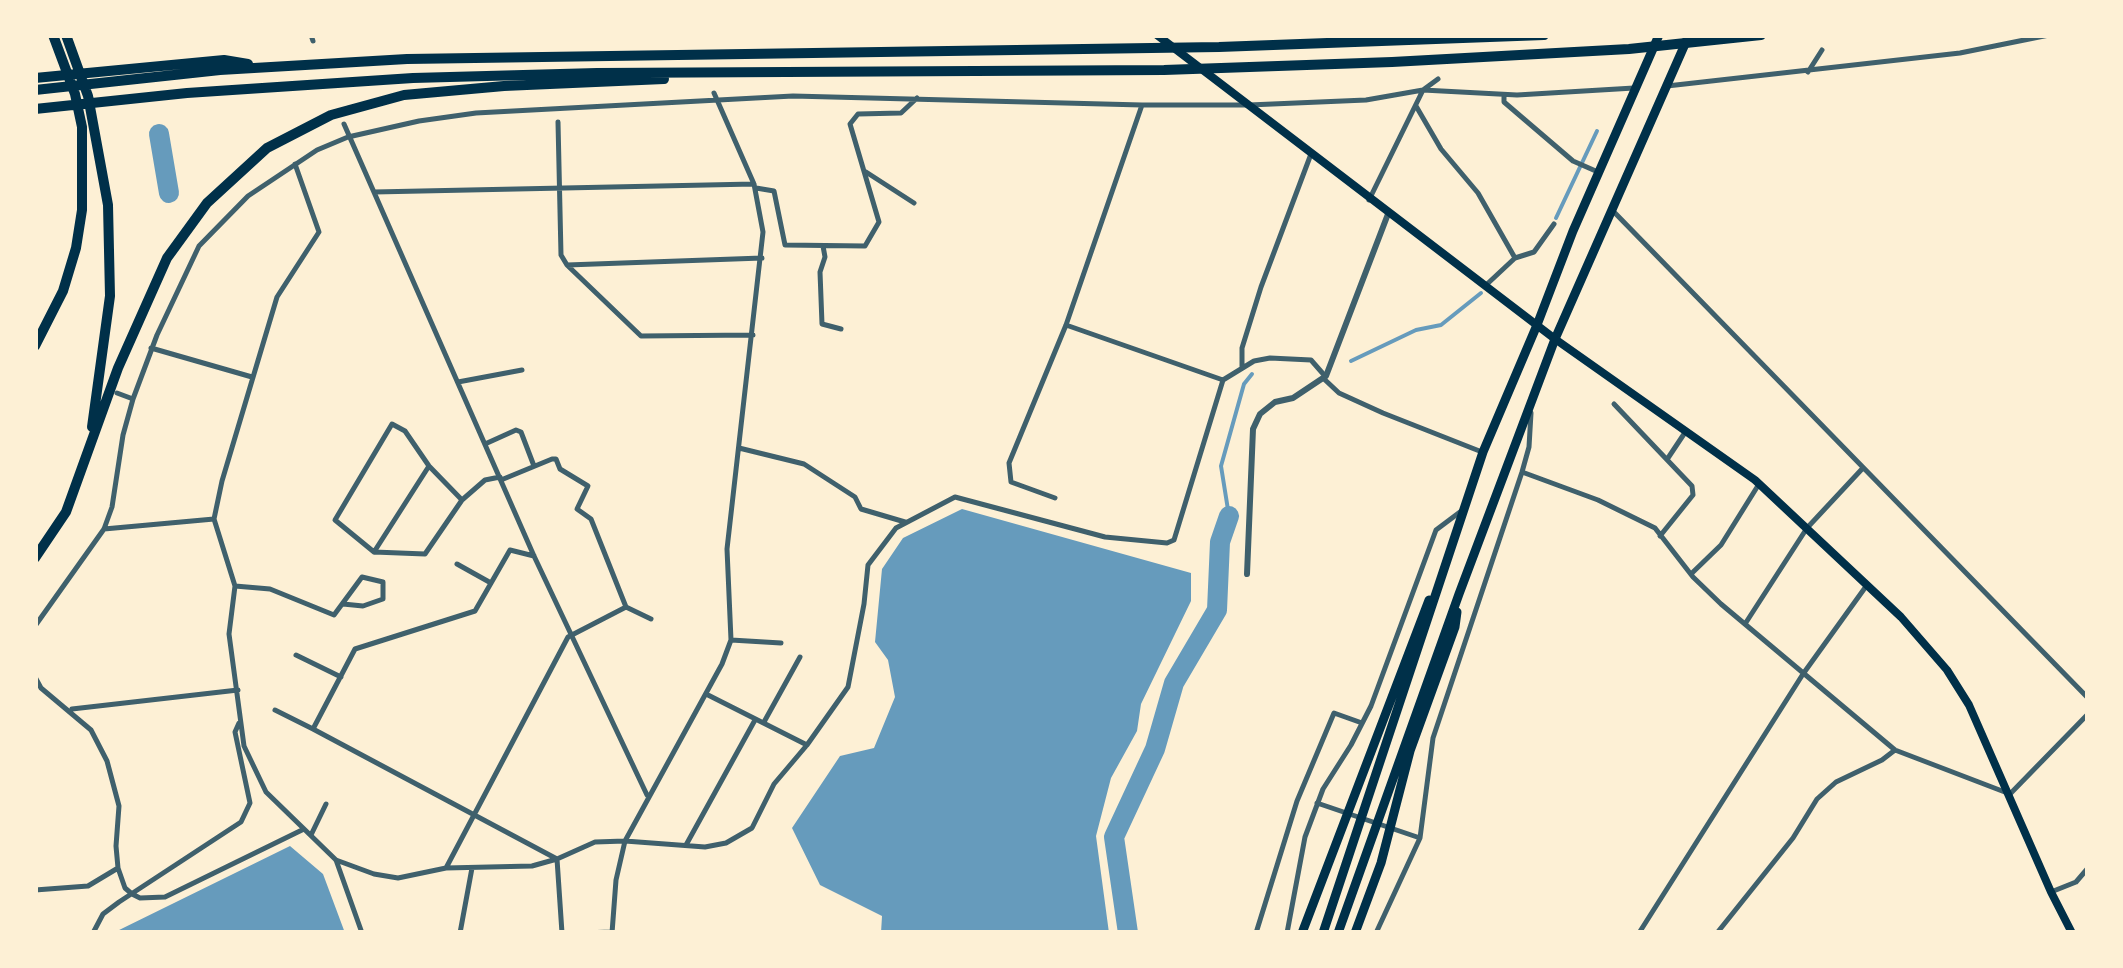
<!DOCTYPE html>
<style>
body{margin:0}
#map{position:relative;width:2123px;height:968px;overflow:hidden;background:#fdf0d5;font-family:Rubik,sans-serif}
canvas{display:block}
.frame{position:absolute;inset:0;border:38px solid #fdf0d5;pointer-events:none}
</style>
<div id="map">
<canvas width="2123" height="968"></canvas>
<div class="frame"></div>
</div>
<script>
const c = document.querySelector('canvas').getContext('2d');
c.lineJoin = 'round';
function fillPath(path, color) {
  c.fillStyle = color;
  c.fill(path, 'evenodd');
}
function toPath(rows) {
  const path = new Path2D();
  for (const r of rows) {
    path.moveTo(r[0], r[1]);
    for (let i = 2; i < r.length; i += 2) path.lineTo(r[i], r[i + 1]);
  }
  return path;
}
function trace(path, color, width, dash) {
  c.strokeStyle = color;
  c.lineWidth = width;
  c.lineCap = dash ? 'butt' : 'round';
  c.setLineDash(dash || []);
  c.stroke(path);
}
const water = toPath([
 [962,509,1191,573,1191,601,1141,704,1137,731,1111,778,1096,836,1109,933,881,933,882,916,820,885,792,828,840,756,874,748,895,697,888,660,875,642,882,569,903,538],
 [290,846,323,874,345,933,113,933]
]);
const stream = toPath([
 [1556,218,1597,131],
 [1351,361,1416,330,1441,325,1481,293],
 [1229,516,1221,466,1244,384,1252,374]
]);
const river = toPath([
 [159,134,169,193],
 [1128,933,1114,837,1155,749,1174,683,1217,610,1220,542,1229,516]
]);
const minor = toPath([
 [311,35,313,41],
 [1808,72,1822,50],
 [1667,86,1960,53,2049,35],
 [1504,95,1504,102,1573,161,1598,172],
 [1416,106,1441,149,1478,193,1515,258],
 [558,122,561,255,567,265,641,336,753,335],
 [344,124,534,556,647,795],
 [295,164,319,232,277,297,222,481,214,519,235,586,229,634,244,746,266,792,336,860,362,933],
 [866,172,914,203],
 [756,188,774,191,785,245,865,246,879,222,850,124,858,114,901,113,917,98],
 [374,192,754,184],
 [1369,200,1423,90,1438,79],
 [1614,212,2088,698],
 [823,246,825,257,820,272,822,324,841,329],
 [567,265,762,258],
 [1485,286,1515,258,1534,252,1554,224],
 [1066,325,1223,380],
 [151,348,252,377],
 [1242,367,1242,348,1261,287,1311,154],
 [1323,378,1339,393,1383,413,1482,452],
 [458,382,522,370],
 [117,393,133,399],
 [1614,404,1692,486,1693,495,1660,536],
 [485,444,516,430,521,432,534,466],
 [739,448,804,464,855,497,861,509,905,522],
 [1668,458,1686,431],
 [1522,472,1598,500,1655,528,1693,577,1721,604,1895,750,2010,794,2088,714],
 [501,480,552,459,556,459,560,469,588,486,577,509,591,519,626,607,651,619],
 [1055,498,1011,482,1009,463,1066,325,1142,105],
 [462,500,429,466,405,431,392,424,335,520,374,552,425,554,462,500,485,480,500,477],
 [104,529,214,519],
 [374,552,429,466],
 [534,556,510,550,475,611,355,649,313,729,557,859,562,933],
 [457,564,491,583],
 [1691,574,1721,545,1759,484],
 [235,586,270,589,334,615,362,577,383,582,383,599,363,606,343,604],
 [1745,624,1807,528,1862,469],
 [35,626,104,529,112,507,123,435,133,399,157,335,199,246,248,196,317,150,348,137,419,121,476,113,793,96,1142,105,1249,105,1366,100,1423,90,1517,95,1634,88],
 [731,640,781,643],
 [296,655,341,677],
 [35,677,41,688,91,730,107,761,119,806,116,846,118,868,125,888,132,894,140,898,165,897,304,829],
 [706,694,807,745],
 [72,709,238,690],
 [275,710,313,729],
 [764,722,800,657],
 [1317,803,1420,838],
 [311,835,326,804],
 [686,845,755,720],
 [336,860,374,874,398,878,446,868,532,866,557,859,595,842,625,841,705,847,726,843,752,828,774,784,807,745,848,687,864,604,868,565,896,528,955,497,1105,537,1167,543,1174,540,1223,380,1254,361,1270,358,1311,360,1325,376],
 [446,868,568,637,626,607],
 [35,890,88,886,118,868],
 [2051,892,2076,882,2088,868],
 [93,933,103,914,119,902,241,822,250,803,235,732,239,723],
 [460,933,472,868],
 [582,933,612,932],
 [612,933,616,880,625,841,722,664,731,640,727,549,763,232,754,184,714,93],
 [1256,933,1297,801,1334,713,1362,723],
 [1287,933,1305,837,1323,789,1351,745,1371,706,1436,530,1460,512],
 [1376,933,1420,838,1433,738,1522,472,1529,447,1531,413],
 [1639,933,1803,674,1867,585],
 [1717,933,1793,838,1817,799,1836,782,1882,760,1895,750]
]);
const tertiary = toPath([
 [1247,574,1253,429,1260,414,1275,402,1293,398,1326,376,1388,214]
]);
const secondary = toPath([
 [1157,35,1555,339,1755,480,1901,617,1947,670,1969,705,2051,892,2072,933]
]);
const trunk = toPath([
 [1302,933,1429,600],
 [1323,933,1483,452,1537,325,1573,231,1659,35],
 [1338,933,1459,594,1555,339,1689,35],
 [1355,933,1381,863,1410,751,1455,627,1457,612]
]);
const motorway = toPath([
 [66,35,88,96,108,205,110,296,92,427],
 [35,78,224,60,248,64],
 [35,90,220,70,407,59,1219,47,1544,35],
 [35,109,187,93,413,78,597,73,1164,70,1392,62,1629,49,1761,35],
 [35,346,63,291,76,248,82,210,82,127,75,94,53,35],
 [35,558,66,512,118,368,167,258,207,203,267,148,331,115,404,95,504,86,664,79]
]);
fillPath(water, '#669bbc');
trace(stream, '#669bbc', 4);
trace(river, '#669bbc', 20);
trace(minor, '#3f606c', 5);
trace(tertiary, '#3f606c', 6);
trace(secondary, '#003049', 8);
trace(trunk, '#003049', 9);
trace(motorway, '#003049', 10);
</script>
